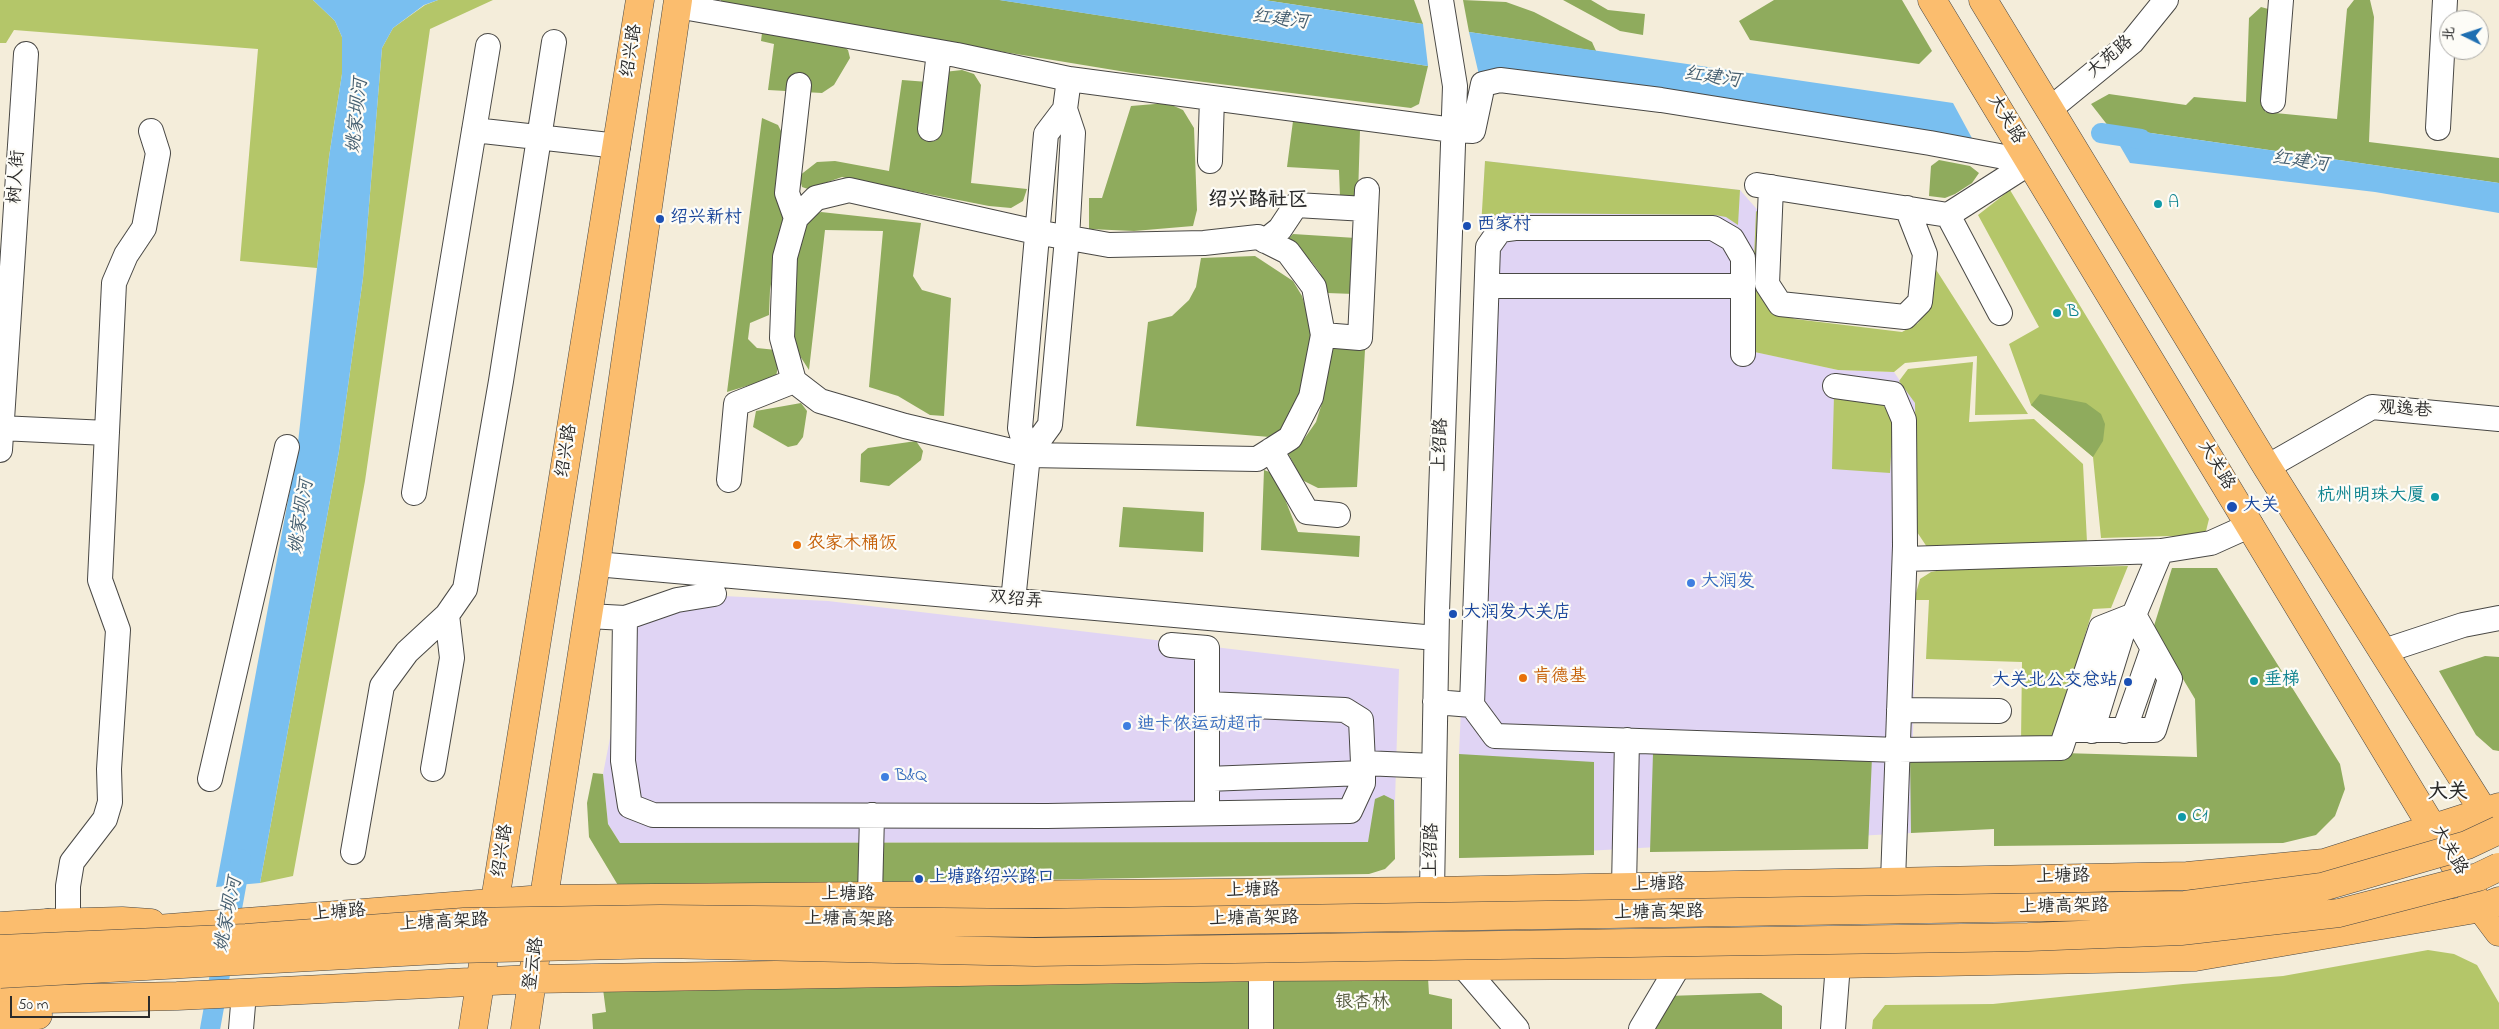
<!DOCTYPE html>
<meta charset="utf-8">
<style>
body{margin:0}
#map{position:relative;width:2499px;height:1029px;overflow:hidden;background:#f4edda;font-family:"Indie Flower","LXGW WenKai TC",sans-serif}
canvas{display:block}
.north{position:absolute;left:2439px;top:10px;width:50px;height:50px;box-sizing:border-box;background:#fdfcf7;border:1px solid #a9a8a5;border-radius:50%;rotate:274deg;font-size:14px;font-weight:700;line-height:20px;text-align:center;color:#2b2b2b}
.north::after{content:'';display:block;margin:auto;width:18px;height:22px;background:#1f6fb2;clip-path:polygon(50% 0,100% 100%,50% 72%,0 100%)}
.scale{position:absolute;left:10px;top:996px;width:140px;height:22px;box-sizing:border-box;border:2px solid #2b2b2b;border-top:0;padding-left:6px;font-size:15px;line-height:18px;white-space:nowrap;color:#2b2b2b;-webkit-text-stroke:4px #fdfcf7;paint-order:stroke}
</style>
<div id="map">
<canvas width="2499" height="1029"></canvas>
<div class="north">北</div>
<div class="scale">50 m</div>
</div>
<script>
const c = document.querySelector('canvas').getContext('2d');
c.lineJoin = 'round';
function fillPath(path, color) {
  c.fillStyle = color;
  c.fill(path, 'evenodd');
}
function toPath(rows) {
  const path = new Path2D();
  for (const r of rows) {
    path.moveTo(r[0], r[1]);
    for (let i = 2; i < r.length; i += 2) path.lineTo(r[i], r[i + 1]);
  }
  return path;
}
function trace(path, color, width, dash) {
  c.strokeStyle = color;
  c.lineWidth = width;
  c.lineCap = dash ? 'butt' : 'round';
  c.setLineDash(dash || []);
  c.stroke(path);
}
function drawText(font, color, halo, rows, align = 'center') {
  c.font = font + ' "Indie Flower","LXGW WenKai TC",sans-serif';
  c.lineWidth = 4.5;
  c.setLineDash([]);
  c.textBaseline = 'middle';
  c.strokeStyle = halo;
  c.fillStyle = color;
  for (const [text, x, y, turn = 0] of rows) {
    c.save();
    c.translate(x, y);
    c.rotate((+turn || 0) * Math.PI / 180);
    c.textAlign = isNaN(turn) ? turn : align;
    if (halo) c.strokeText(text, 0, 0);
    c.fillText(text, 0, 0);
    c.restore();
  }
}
const built = toPath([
 [1485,161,1740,190,1762,215,1751,351,1838,370,1894,372,1915,403,1917,532,1911,833,1459,858,1459,754],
 [660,593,828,601,1399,669,1394,834,1368,842,620,843,608,824,603,774,636,605]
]);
const green = toPath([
 [0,0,313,0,335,21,342,37,342,74,329,157,317,268,240,261,258,49,14,30,6,43,0,43],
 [438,0,493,0,430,29,365,481,293,876,260,883,339,451,363,278,382,48,393,28,425,5],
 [1485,161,1740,190,1738,225,1726,217,1715,215,1512,213,1497,214,1481,227],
 [2010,190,2209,519,2205,535,2101,538,2093,457,2031,405,2009,344,2039,327,1978,215],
 [1756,211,1762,215,1778,312,1795,319,1902,332,1918,323,1927,310,1935,268,2028,414,1975,415,1977,356,1905,363,1894,372,1838,370,1750,351],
 [1973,362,1969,422,2034,419,2083,464,2087,542,1927,547,1917,532,1915,403,1899,381,1908,369],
 [1834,395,1882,402,1893,423,1890,473,1832,469],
 [2128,566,2111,608,2093,609,2054,736,2021,742,2022,662,1926,659,1929,600,1914,600,1920,579,1931,572,1947,569],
 [2428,950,2454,954,2477,965,2499,1003,2499,1029,1872,1029,1873,1020,1885,1005,1993,1004,2183,984,2283,976]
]);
const forest = toPath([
 [721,0,1000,0,1428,66,1419,104,1411,108,1387,105,1132,73,760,12,721,2],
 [1264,0,1414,0,1423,24],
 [1463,0,1506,2,1534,12,1592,42,1596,51,1469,32],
 [1563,0,1591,0,1608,10,1645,14,1643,35,1620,31],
 [1774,0,1902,0,1932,51,1919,64,1750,40,1739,21],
 [2354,0,2370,0,2374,17,2369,142,2499,158,2499,183,2109,127,2091,104,2109,94,2186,105,2194,97,2246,102,2249,18,2261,7,2272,10,2265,112,2337,119,2347,9],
 [762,33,839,43,848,50,850,58,834,85,822,93,768,90,774,44,761,41],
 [962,70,974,74,981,85,971,183,1027,189,1023,201,1011,208,989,206,842,177,808,189,802,187,799,176,817,162,835,161,889,171,902,80,928,82,922,139,936,141,944,72],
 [1167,103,1183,110,1194,128,1197,210,1193,226,1134,231,1089,229,1089,198,1102,198,1131,106],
 [762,118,778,125,786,141,787,220,776,254,770,290,769,315,750,323,748,339,757,348,776,350,779,360,776,377,727,392],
 [1301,120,1360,130,1358,197,1340,197,1339,170,1287,167,1293,121],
 [1939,160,1970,166,1979,173,1972,183,1955,194,1945,198,1929,196,1931,166],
 [821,212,921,223,913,276,922,290,951,298,944,416,930,415,898,396,869,387,883,231,825,230,809,370,798,353,793,343,795,254,808,219],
 [1293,234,1356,238,1354,294,1327,293,1320,273,1311,261,1285,242],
 [1255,256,1293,281,1302,296,1312,329,1305,383,1284,430,1270,437,1136,426,1148,322,1172,316,1189,300,1196,287,1201,258],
 [1328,348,1365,350,1357,487,1318,488,1302,480,1288,453,1302,442,1316,422,1323,400],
 [2040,394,2086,403,2101,414,2105,424,2103,441,2093,457,2031,405],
 [801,403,807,411,803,437,797,445,788,447,753,427,756,411],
 [916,441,923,451,921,460,889,486,860,482,861,454,868,448],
 [1264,470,1275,474,1298,532,1360,536,1359,557,1261,550],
 [1123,507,1204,512,1203,552,1119,547],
 [2172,568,2217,568,2340,764,2345,789,2335,816,2316,835,2283,843,1994,846,1994,829,1911,833,1910,754,2063,753,2197,757,2195,699,2153,629],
 [2485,656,2499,657,2499,751,2493,750,2476,735,2439,671],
 [1653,753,1872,757,1868,849,1650,852],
 [1459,754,1594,762,1594,855,1459,858],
 [593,773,603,774,608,824,620,843,1368,842,1375,799,1384,795,1394,800,1395,859,1385,869,1369,874,619,887,589,837,587,803],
 [1428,978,1429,994,1452,999,1452,1029,593,1029,592,1014,606,1012,603,989],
 [1761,993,1782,1006,1782,1029,1649,1029,1667,996]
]);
const water = toPath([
 [313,0,438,0,424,5,393,28,382,48,363,278,339,451,260,883,216,887,297,452,329,157,342,74,342,37,335,21],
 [999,0,1264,0,1423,24,1428,66],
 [1469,32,1953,103,1973,140,1479,75],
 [2109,127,2499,183,2499,213,2375,192,2130,163]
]);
const canal = toPath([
 [2101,133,2141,139],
 [210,1029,241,859]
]);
const minor = toPath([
 [677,6,957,55,1069,79,1453,130,1473,131,1483,84,1500,80,1661,100,1930,143,2031,162],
 [2273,101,2281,0],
 [2050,109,2132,42,2166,0],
 [2438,128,2445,0],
 [930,129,939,52],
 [474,130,618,146],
 [1210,161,1212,98],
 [1757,185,1948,215,2000,313],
 [1771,187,1767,284,1780,304,1905,317,1920,302,1925,254,1907,208],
 [849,190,1036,232,1109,245,1204,243,1258,237,1288,252,1314,287,1323,335,1311,397,1290,438,1257,459,1028,455,905,426,820,401,794,381,782,338,785,257,796,218,816,198,849,190],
 [1948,215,2031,162],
 [796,218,787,193,799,85],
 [1265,241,1280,229,1296,205,1366,209],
 [1487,286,1743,286],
 [1323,335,1360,338,1367,190],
 [1835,386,1893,394,1904,420,1905,546,1893,881],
 [0,428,107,433],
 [0,450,26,54],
 [1271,450,1307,512,1338,515],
 [1028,455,1050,425,1067,238,1073,133,1065,109],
 [2267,467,2372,407,2499,419],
 [729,480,736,404,794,381],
 [414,493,488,46],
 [1905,559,2161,551,2211,543,2251,525],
 [596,564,1436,638],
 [1013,601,1028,455,1020,428,1046,134,1065,109,1069,79],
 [588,616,625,618,677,600,714,594],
 [625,618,623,761,630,806,653,815,1047,816,1350,811,1363,783,1363,763,1434,766],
 [1171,645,1207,648,1207,813],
 [2384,651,2463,625,2499,618],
 [1435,702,1472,705,1495,736,1898,750,2061,748,2101,628,2134,615,2161,551],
 [1207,704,1345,710,1361,720,1363,763],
 [1472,705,1488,247,1500,230,1515,228,1713,228,1732,239,1743,258,1743,354],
 [1899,710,1999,711],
 [2068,730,2154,730,2170,679,2134,615],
 [2092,731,2127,618],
 [2124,731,2152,651],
 [433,769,452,658,447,615],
 [210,779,287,447],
 [1207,779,1363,773],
 [353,852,382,686,407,652,447,615,465,589,501,381,554,42],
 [1624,887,1627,740],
 [1432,891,1437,612,1455,86,1441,0],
 [870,896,872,815],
 [68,923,68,886,72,862,105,819,110,802,109,769,118,630,100,580,114,283,126,255,144,228,158,153,151,131],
 [1463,966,1517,1029],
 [1261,967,1261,1029],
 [241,1029,244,993],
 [1641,1029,1679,965],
 [1833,1029,1838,964]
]);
const major = toPath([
 [1932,0,2481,908,2499,932],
 [1983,0,2267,467,2494,828],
 [541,916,596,564,678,0],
 [492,919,640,0],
 [48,923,122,921,151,923],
 [131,931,543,899,1432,891,2187,876,2324,863,2499,807],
 [0,1000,177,996,533,979,1261,967,1838,964,2195,957,2481,908,2499,901],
 [473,1029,483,964],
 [525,1029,535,961]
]);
const highway = toPath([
 [0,926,48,923],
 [0,1016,38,1015]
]);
const highwayBridge = toPath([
 [0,949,246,938,464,922,660,919,1035,923,2185,905,2322,887,2467,845,2499,830],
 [0,974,456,949,660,944,1035,952,2028,937,2181,931,2339,913,2478,877,2499,867]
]);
const markers = [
 [2158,204,5,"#0f9aa8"],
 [660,219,5,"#1a4fb4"],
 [1467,226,5,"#1a4fb4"],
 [2057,313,5,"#0f9aa8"],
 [2435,497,5,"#0f9aa8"],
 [2232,507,6,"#1a4fb4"],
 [797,545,5,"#e8710a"],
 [1691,583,5,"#3f7fe0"],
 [1453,614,5,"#1a4fb4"],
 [1523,678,5,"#e8710a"],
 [2254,681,5,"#0f9aa8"],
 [2128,682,5,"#1a4fb4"],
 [1127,726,5,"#3f7fe0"],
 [885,777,5,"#3f7fe0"],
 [2182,817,5,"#0f9aa8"],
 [919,879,5,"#1a4fb4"]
];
const streetNames = [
 ["绍兴路",633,51,-81],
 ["大苑路",2111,58,-41],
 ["大关路",2005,120,59],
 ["树人街",18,177,-86],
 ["观逸巷",2405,411,4],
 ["上绍路",1442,445,-88],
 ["绍兴路",568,451,-81],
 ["大关路",2215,466,59],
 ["双绍弄",1016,601,5],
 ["上绍路",1433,850,-89],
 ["绍兴路",504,851,-81],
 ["大关路",2448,851,60],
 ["上塘路",2063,878,-1],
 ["上塘路",1658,886,-1],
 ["上塘路",1253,892,-1],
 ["上塘路",848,896],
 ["上塘高架路",2064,908,-1],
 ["上塘路",339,914,-5],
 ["上塘高架路",1659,914,-1],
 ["上塘高架路",1254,920,-1],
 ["上塘高架路",849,921,1],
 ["上塘高架路",444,924,-3],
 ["登云路",535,964,-82]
];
const cultureNames = [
 ["A",2168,204],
 ["B",2067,313],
 ["杭州明珠大厦",2425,497,"right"],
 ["垂梯",2264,681],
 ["C1",2192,817]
];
const transitNames = [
 ["绍兴新村",670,219],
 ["西家村",1477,226],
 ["大关",2243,507],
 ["大润发大关店",1463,614],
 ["大关北公交总站",2118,682,"right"],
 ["上塘路绍兴路口",929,879]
];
const foodNames = [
 ["农家木桶饭",807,545],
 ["肯德基",1533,678]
];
const shopNames = [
 ["大润发",1701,583],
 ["迪卡侬运动超市",1137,726],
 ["B&Q",895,777]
];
const parkNames = [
 ["银杏林",1362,1004]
];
const waterNames = [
 ["红建河",1280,21,7],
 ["红建河",1712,79,8],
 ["姚家坝河",359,116,-84],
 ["红建河",2300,163,8],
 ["姚家坝河",303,517,-81],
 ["姚家坝河",230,915,-79]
];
const quarterNames = [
 ["绍兴路社区",1258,202],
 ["大关",2448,794]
];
fillPath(built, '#e0d4f4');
fillPath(green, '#b4c669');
fillPath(forest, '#8fab5d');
fillPath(water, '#79bff0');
trace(canal, '#79bff0', 20);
trace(minor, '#494845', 26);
trace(major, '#494845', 29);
trace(highway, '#494845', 29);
trace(minor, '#fff', 24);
trace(major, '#fbbd6e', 28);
trace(highway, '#fbbd6e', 28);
trace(highwayBridge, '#494845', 29, []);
trace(highwayBridge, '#fbbd6e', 28);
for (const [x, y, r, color] of markers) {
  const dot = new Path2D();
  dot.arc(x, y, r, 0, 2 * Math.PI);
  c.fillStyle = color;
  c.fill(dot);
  trace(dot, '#fdfcf7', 2);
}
drawText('18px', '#2b2b2b', '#fdfcf7', streetNames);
drawText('18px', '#0d838f', '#fdfcf7', cultureNames, 'left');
drawText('18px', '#164399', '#fdfcf7', transitNames, 'left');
drawText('18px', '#c56008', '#fdfcf7', foodNames, 'left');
drawText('18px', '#366cbe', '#fdfcf7', shopNames, 'left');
drawText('18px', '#545a3e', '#fdfcf7', parkNames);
drawText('italic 19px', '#465f70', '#fdfcf7', waterNames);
drawText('bold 20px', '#2b2b2b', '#fdfcf7', quarterNames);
</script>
